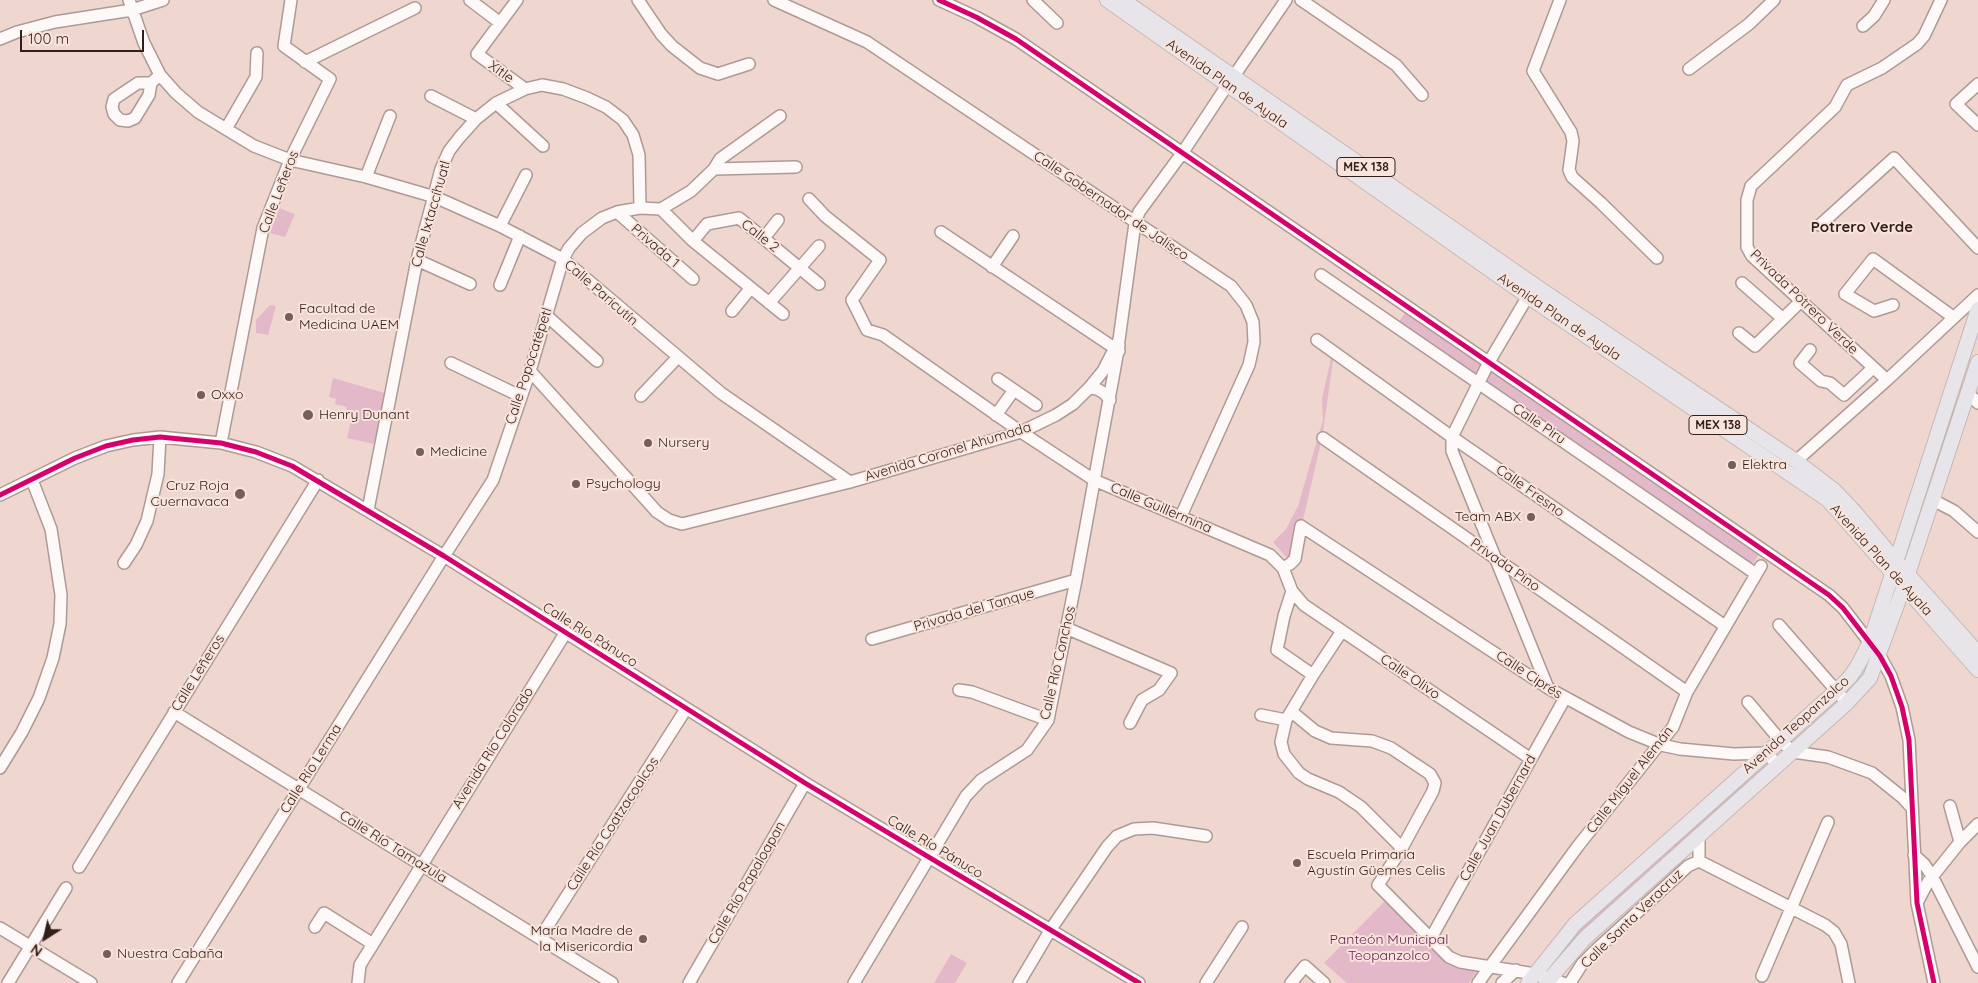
<!DOCTYPE html>
<meta charset="utf-8">
<style>
body{margin:0}
#map{position:relative;width:1978px;height:983px;overflow:hidden;background:#efd7d0;font-family:Quicksand,sans-serif}
canvas{display:block}
.north{position:absolute;left:20px;top:913px;width:50px;height:50px;-webkit-text-stroke:4px #f9e4dc;paint-order:stroke;rotate:215deg;font-size:14px;font-weight:700;line-height:20px;text-align:center;color:#321f19}
.north::after{content:'';display:block;margin:auto;width:18px;height:22px;background:#321f19;clip-path:polygon(50% 0,100% 100%,50% 72%,0 100%)}
.scale{position:absolute;left:20px;top:30px;width:124px;height:22px;box-sizing:border-box;border:2px solid #321f19;border-top:0;padding-left:6px;font-size:15px;line-height:18px;white-space:nowrap;color:#321f19;-webkit-text-stroke:4px #f9e4dc;paint-order:stroke}
</style>
<div id="map">
<canvas width="1978" height="983"></canvas>
<div class="north">N</div>
<div class="scale">100 m</div>
</div>
<script>
const c = document.querySelector('canvas').getContext('2d');
c.lineJoin = 'round';
function fillPath(path, color) {
  c.fillStyle = color;
  c.fill(path, 'evenodd');
}
function toPath(rows) {
  const path = new Path2D();
  for (const r of rows) {
    path.moveTo(r[0], r[1]);
    for (let i = 2; i < r.length; i += 2) path.lineTo(r[i], r[i + 1]);
  }
  return path;
}
function trace(path, color, width, dash) {
  c.strokeStyle = color;
  c.lineWidth = width;
  c.lineCap = dash ? 'butt' : 'round';
  c.setLineDash(dash || []);
  c.stroke(path);
}
function drawText(font, color, halo, rows, align = 'center') {
  c.font = font + ' Quicksand,sans-serif';
  c.lineWidth = 4;
  c.setLineDash([]);
  c.textBaseline = 'middle';
  c.strokeStyle = halo;
  c.fillStyle = color;
  for (const [text, x, y, turn = 0] of rows) {
    c.save();
    c.translate(x, y);
    c.rotate((+turn || 0) * Math.PI / 180);
    c.textAlign = isNaN(turn) ? turn : align;
    if (halo) c.strokeText(text, 0, 0);
    c.fillText(text, 0, 0);
    c.restore();
  }
}
const green = toPath([
 [279,208,295,214,285,237,270,233],
 [270,305,276,306,268,335,256,333,256,320],
 [1409,307,1762,549,1750,569,1396,326],
 [1332,354,1334,354,1322,438,1294,559,1287,558,1273,542,1286,529,1298,506,1323,420,1322,399],
 [333,378,385,393,374,444,347,438,352,416,346,414,347,407,335,404,336,399,329,397],
 [1760,758,1771,772,1549,978,1535,974,1558,943],
 [1387,899,1448,957,1478,969,1469,983,1347,983,1324,963],
 [951,954,967,963,955,983,934,983]
]);
const minor = toPath([
 [129,0,144,43,160,75,176,93,198,112,254,146,290,160,366,177,435,197,500,226,563,259,721,393,850,482],
 [470,0,499,22],
 [517,0,477,54,525,89],
 [638,0,661,34,672,46,700,68,718,74,749,64],
 [774,0,867,42,1231,286,1246,305,1253,322,1254,342,1249,365,1181,516],
 [939,0,976,17,1016,39,1829,595,1843,608,1880,656,1891,676,1902,707,1909,740,1917,903,1934,983],
 [1033,0,1057,23],
 [1301,0,1396,65,1422,95],
 [1560,0,1533,71,1571,132,1573,141,1569,170,1572,177,1601,203,1657,258],
 [1863,26,1874,16,1884,0],
 [0,39,17,32,55,22,132,10,163,0],
 [305,62,415,8],
 [1689,69,1749,24,1774,0],
 [1234,76,1286,0],
 [151,83,138,83,114,99,112,107,114,114,120,120,128,121,135,118,149,95,151,83,160,75],
 [1978,84,1956,104,1978,125],
 [431,96,476,119],
 [496,103,543,146],
 [226,129,256,77,257,53],
 [714,169,796,167],
 [366,177,390,116],
 [809,199,825,216,880,260,852,300,867,330,883,335,1021,432,1094,480,1270,555,1283,568,1292,591,1304,605,1531,759],
 [661,209,691,191,714,169,720,159,780,116],
 [617,212,693,279],
 [1820,225,1894,158,1978,248],
 [500,226,526,175],
 [941,232,1119,351],
 [764,238,778,220],
 [693,241,707,224,739,218,819,284],
 [417,260,470,284],
 [992,267,1013,236],
 [1321,275,1756,574],
 [1742,283,1782,318],
 [500,285,520,236],
 [1531,291,1489,362,1452,437,1452,451,1548,688],
 [769,303,819,246],
 [1893,305,1874,311,1845,294,1873,259,1953,317],
 [732,311,750,289],
 [546,315,597,361],
 [1739,333,1755,346,1800,302],
 [1317,340,1452,437,1725,626],
 [1810,350,1800,363,1821,381,1830,383,1844,395,1873,368],
 [451,363,520,396],
 [530,371,657,512,669,520,682,524,850,482,1021,432,1056,415,1073,404,1089,388,1103,371,1119,340,1135,223,1139,212,1183,152,1228,84],
 [998,379,1036,405],
 [1887,380,1752,256,1747,247,1747,200,1751,186,1835,107,1847,85,1882,68,1917,44,1924,36,1941,0],
 [1089,388,1097,389,1104,393,1110,400],
 [1967,392,1978,403],
 [641,396,677,358],
 [996,415,1014,390],
 [1323,438,1687,692],
 [221,443,263,228,290,160,330,79,284,46,291,0],
 [1796,461,1887,380,1978,295],
 [0,495,75,458,106,446,133,440,160,437,221,443,256,452,292,466,444,556,805,783,1139,983],
 [1933,500,1954,511,1978,532],
 [368,510,417,260,441,169,449,151,459,138,476,119,496,103,525,89,542,85,563,89,587,98,606,107,623,120,633,135,639,155,640,208],
 [124,563,136,545,147,521,158,474,160,437],
 [1283,568,1290,564,1295,559,1301,526,1548,688,1629,732,1661,745,1680,749,1734,754,1766,753,1778,765],
 [1292,591,1284,616,1277,650,1313,675],
 [1779,625,1847,703],
 [1066,628,1171,673,1159,690,1142,700,1130,723],
 [1342,631,1313,675,1286,720,1281,742,1284,754,1299,773,1308,779,1339,792,1361,807,1402,848],
 [872,639,1076,580],
 [959,690,972,692,1048,720],
 [1748,702,1780,740,1793,752,1828,757,1872,773,1903,798,1912,808],
 [174,712,612,983],
 [1292,712,1315,731,1331,738,1372,741,1391,748,1430,774,1435,783,1433,791,1402,848,1378,885,1449,957,1460,962,1535,974,1563,983],
 [1261,715,1286,720],
 [0,768,22,732,39,698,53,658,60,624,61,595,51,529,32,480],
 [1950,806,1960,842],
 [1914,855,1924,864,1932,876,1978,967],
 [1699,861,1825,925,1834,932,1841,944,1849,983],
 [79,867,318,480],
 [1918,901,1928,882,1960,842,1978,824],
 [315,927,324,913,373,944],
 [0,928,91,983],
 [540,938,686,709],
 [1431,938,1565,698],
 [1762,976,1828,822],
 [8,983,66,888],
 [178,983,444,556,493,480,530,371,563,259,569,248,582,233,602,218,617,212,640,208,661,209,693,241,783,314],
 [358,983,360,965,566,632],
 [689,983,805,783],
 [854,983,966,796,981,780,1027,750,1048,720,1076,580,1119,345],
 [1019,983,1051,929,1107,847,1117,836,1134,829,1153,828,1206,836],
 [1206,983,1242,927],
 [1291,983,1305,966,1324,983],
 [1478,983,1578,846,1673,727,1687,692,1761,566],
 [1502,983,1516,970],
 [1570,983,1582,964,1597,949,1688,866,1699,861,1699,836]
]);
const major = toPath([
 [1107,0,1527,296,1828,500,1978,670],
 [1123,0,1536,286,1796,461,1834,490,1854,511,1896,561,1978,653],
 [1528,983,1575,924,1836,691,1850,677,1858,665,1870,642,1978,309],
 [1546,983,1585,938,1847,703,1870,678,1904,586,1978,362]
]);
const cycleway = toPath([
 [939,0,976,17,1016,39,1829,595,1843,608,1880,656,1891,676,1902,707,1909,740,1917,903,1934,983],
 [0,495,75,458,106,446,133,440,160,437,221,443,256,452,292,466,444,556,805,783,1139,983]
]);
const markers = [
 [289,317,5,"#745f59"],
 [201,395,5,"#745f59"],
 [308,415,6,"#745f59"],
 [648,443,5,"#745f59"],
 [420,452,5,"#745f59"],
 [1732,465,5,"#745f59"],
 [576,484,5,"#745f59"],
 [240,494,6,"#745f59"],
 [1531,517,5,"#745f59"],
 [1297,863,5,"#745f59"],
 [643,939,5,"#745f59"],
 [107,954,5,"#745f59"]
];
const shields = [
 [1366,167,58],
 [1718,425,58]
];
const shieldNames = [
 ["MEX 138",1366,167],
 ["MEX 138",1718,425]
];
const streetNames = [
 ["Xitle",501,72,36],
 ["Avenida Plan de Ayala",1227,84,35],
 ["Calle Leñeros",279,192,-69],
 ["Calle Gobernador de Jalisco",1111,206,34],
 ["Calle Ixtaccíhuatl",431,214,-74],
 ["Calle 2",760,236,38],
 ["Privada 1",655,246,41],
 ["Calle Paricutín",601,293,41],
 ["Privada Potrero Verde",1804,302,44],
 ["Avenida Plan de Ayala",1559,317,34],
 ["Calle Popocatépetl",529,366,-72],
 ["Calle Piru",1539,424,34],
 ["Avenida Coronel Ahumada",948,452,-17],
 ["Calle Fresno",1530,491,35],
 ["Calle Guillermina",1161,508,23],
 ["Avenida Plan de Ayala",1881,560,48],
 ["Privada Pino",1505,565,35],
 ["Privada del Tanque",974,610,-16],
 ["Calle Río Pánuco",590,635,32],
 ["Calle Río Conchos",1058,663,-77],
 ["Calle Leñeros",198,673,-58],
 ["Calle Ciprés",1529,675,33],
 ["Calle Olivo",1410,677,34],
 ["Avenida Teopanzolco",1796,725,-42],
 ["Avenida Río Colorado",493,748,-58],
 ["Calle Río Lerma",311,769,-58],
 ["Calle Miguel Alemán",1630,780,-52],
 ["Calle Juan Dubernard",1498,818,-61],
 ["Calle Río Coatzacoalcos",613,824,-57],
 ["Calle Río Tamazula",393,847,32],
 ["Calle Río Pánuco",935,847,31],
 ["Calle Río Papaloapan",747,883,-60],
 ["Calle Santa Veracruz",1632,919,-44]
];
const poiNames = [
 ["Facultad de",299,309],
 ["Medicina UAEM",299,325],
 ["Oxxo",211,395],
 ["Henry Dunant",319,415],
 ["Nursery",658,443],
 ["Medicine",430,452],
 ["Elektra",1742,465],
 ["Psychology",586,484],
 ["Cruz Roja",229,486,"right"],
 ["Cuernavaca",229,502,"right"],
 ["Team ABX",1521,517,"right"],
 ["Escuela Primaria",1307,855],
 ["Agustín Güemes Celis",1307,871],
 ["María Madre de",633,931,"right"],
 ["la Misericordia",633,947,"right"],
 ["Nuestra Cabaña",117,954]
];
const parkNames = [
 ["Panteón Municipal",1389,940],
 ["Teopanzolco",1389,956]
];
const neighbourhoodNames = [
 ["Potrero Verde",1862,227]
];
fillPath(green, '#e3b9ca');
trace(minor, '#ae9a94', 14);
trace(major, '#c5b7b4', 16);
trace(minor, '#fdf9f8', 11);
trace(major, '#e8e5ea', 14);
trace(cycleway, '#d6006c', 5);
for (const [x, y, r, color] of markers) {
  const dot = new Path2D();
  dot.arc(x, y, r, 0, 2 * Math.PI);
  c.fillStyle = color;
  c.fill(dot);
  trace(dot, '#f9e4dc', 2);
}
for (const [x, y, w] of shields) {
  const box = new Path2D();
  box.roundRect(x - w / 2, y - 9.5, w, 19, 4);
  c.fillStyle = '#f9e4dc';
  c.fill(box);
  trace(box, '#321f19', 1);
}
drawText('bold 12px', '#321f19', null, shieldNames);
drawText('14px', '#321f19', '#f9e4dc', streetNames);
drawText('14px', '#321f19', '#f9e4dc', poiNames, 'left');
drawText('14px', '#651b53', '#f9e4dc', parkNames);
drawText('bold 15px', '#321f19', '#f9e4dc', neighbourhoodNames);
</script>
